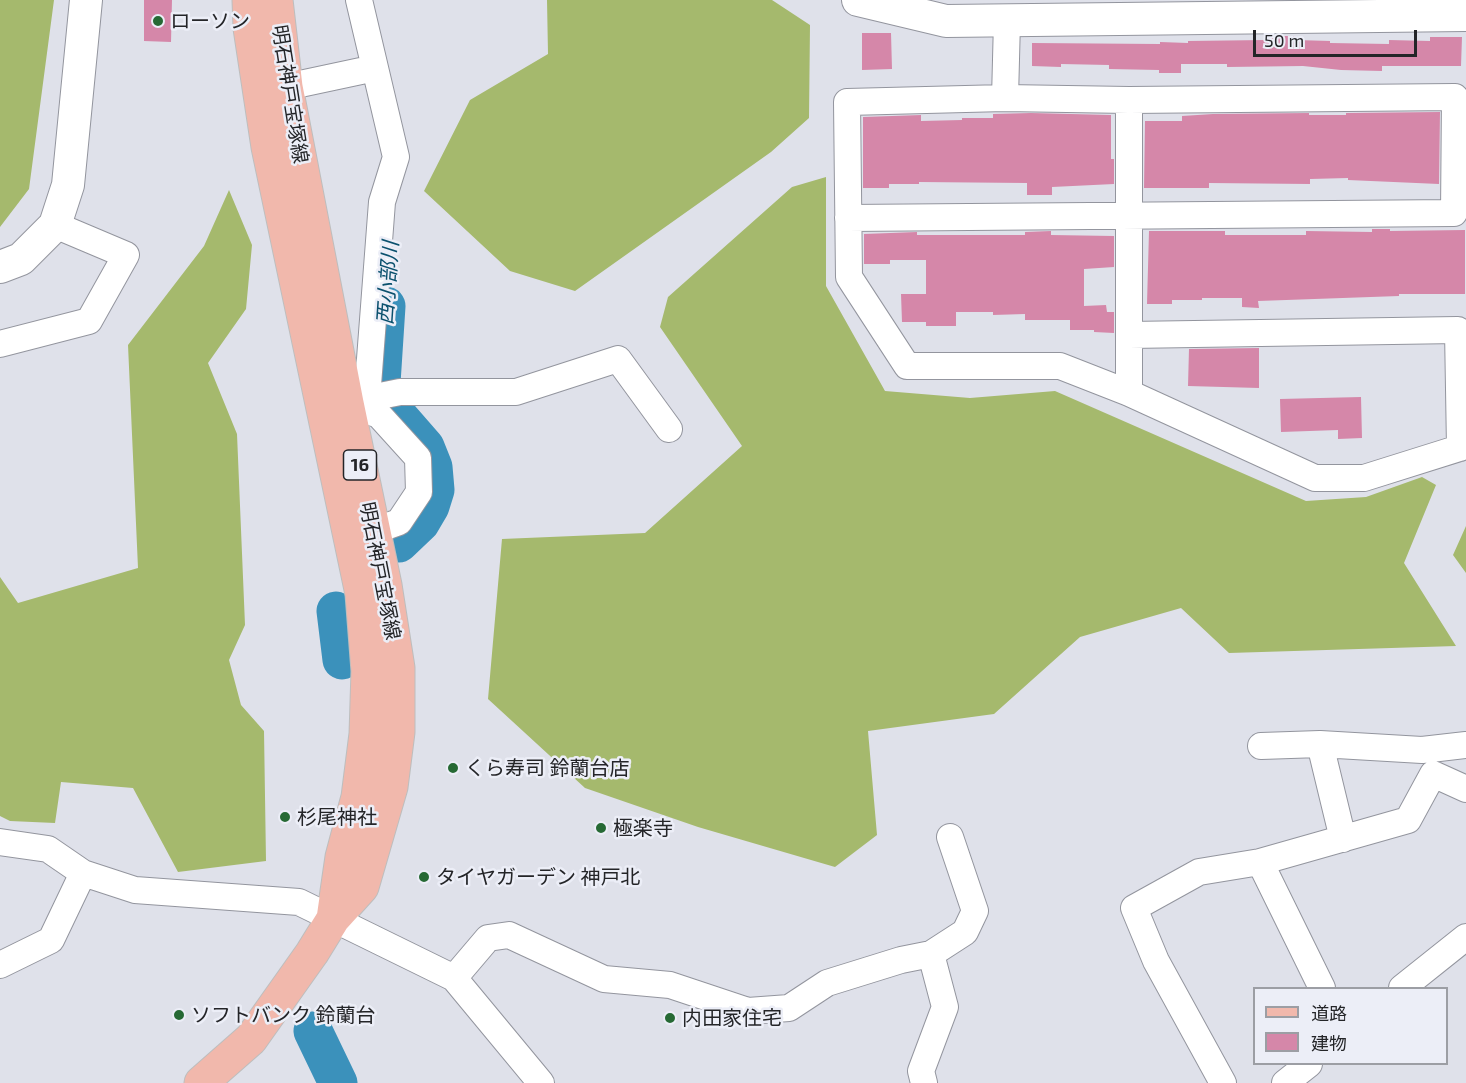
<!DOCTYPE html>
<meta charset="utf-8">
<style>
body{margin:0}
#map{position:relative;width:1466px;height:1083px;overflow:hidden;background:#dfe1ea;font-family:"Exo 2","Noto Sans JP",sans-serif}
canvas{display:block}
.legend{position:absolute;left:1253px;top:987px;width:195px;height:78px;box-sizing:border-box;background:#eceef7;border:2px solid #9c9ea4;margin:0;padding:8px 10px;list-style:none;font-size:18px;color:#242528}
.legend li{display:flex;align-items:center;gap:12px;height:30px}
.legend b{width:30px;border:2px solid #9c9ea4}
.scale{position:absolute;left:1253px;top:30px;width:164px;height:27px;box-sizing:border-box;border:3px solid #242528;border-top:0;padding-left:8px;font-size:18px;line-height:21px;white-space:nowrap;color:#242528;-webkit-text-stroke:4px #eceef7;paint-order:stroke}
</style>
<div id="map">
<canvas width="1466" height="1083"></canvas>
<ul class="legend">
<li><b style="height:8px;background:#f1b8ac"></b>道路</li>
<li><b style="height:16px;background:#d587a9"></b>建物</li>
</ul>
<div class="scale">50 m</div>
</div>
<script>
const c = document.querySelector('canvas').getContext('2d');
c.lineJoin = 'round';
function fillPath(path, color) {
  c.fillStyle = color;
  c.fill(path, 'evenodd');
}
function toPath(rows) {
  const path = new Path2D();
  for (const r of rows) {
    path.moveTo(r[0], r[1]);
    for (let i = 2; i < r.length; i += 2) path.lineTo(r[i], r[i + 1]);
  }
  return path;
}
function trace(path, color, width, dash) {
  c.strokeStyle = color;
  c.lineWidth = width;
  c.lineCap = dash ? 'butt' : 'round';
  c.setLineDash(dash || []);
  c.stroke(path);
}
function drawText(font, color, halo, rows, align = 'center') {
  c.font = font + ' "Exo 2","Noto Sans JP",sans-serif';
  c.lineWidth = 5;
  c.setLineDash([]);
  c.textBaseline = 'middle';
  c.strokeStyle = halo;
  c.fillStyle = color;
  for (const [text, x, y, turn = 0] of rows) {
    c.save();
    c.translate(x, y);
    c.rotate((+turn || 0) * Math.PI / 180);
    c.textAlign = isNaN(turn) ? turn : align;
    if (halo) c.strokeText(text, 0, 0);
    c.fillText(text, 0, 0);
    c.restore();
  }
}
const forest = toPath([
 [0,0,54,0,29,189,0,227],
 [547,0,772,0,810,25,809,118,771,152,575,291,510,271,424,191,470,100,548,54],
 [826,177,826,286,885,391,970,398,1055,391,1306,501,1366,497,1422,477,1436,485,1404,563,1456,646,1229,653,1181,608,1080,637,994,714,868,731,877,835,835,867,698,827,585,788,488,699,502,539,645,533,742,446,660,327,668,297,792,187],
 [229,190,252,245,246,309,208,363,237,434,245,625,229,660,241,705,264,731,266,861,178,872,133,788,61,782,55,823,10,821,0,816,0,577,18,603,138,568,128,345,204,246],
 [1466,526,1466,573,1453,555]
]);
const river = toPath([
 [386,306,381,383,391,408,425,447,433,467,435,490,430,506,420,523,399,543],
 [336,611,342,660],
 [313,1031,338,1083]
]);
const building = toPath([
 [144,0,172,0,171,42,144,41],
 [862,33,891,33,892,69,862,70],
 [1266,36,1296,36,1296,40,1330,41,1330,43,1389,44,1389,40,1430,41,1430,37,1462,37,1461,66,1382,66,1382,71,1341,70,1303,66,1227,67,1227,64,1181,64,1181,73,1159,73,1159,70,1109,69,1109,65,1061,64,1061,67,1032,66,1032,43,1160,44,1160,42,1188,43,1188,41,1266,40],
 [1440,112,1439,184,1348,180,1348,178,1310,179,1310,184,1209,183,1209,188,1144,188,1145,121,1182,121,1182,116,1213,114,1309,113,1309,115,1346,115,1346,113],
 [1031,113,1111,115,1111,159,1114,159,1114,184,1052,187,1052,195,1027,195,1027,183,919,182,919,184,889,184,889,188,863,188,863,117,921,115,921,121,962,120,962,118,993,118,993,114],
 [1372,229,1390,229,1390,231,1465,230,1465,294,1399,294,1399,296,1258,301,1259,308,1242,307,1242,298,1202,298,1202,300,1172,300,1172,304,1147,304,1149,231,1225,231,1225,235,1306,235,1306,231,1372,232],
 [1051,231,1051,235,1114,236,1114,267,1084,269,1084,306,1106,305,1107,312,1114,312,1114,333,1094,332,1094,330,1070,330,1070,320,1025,320,1025,314,993,315,993,312,956,312,956,326,926,326,926,322,902,322,901,294,926,294,926,260,890,260,890,264,864,264,864,234,917,232,917,235,1025,235,1025,232],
 [1259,348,1259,388,1188,386,1189,349],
 [1361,397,1362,438,1338,439,1338,430,1281,432,1280,399]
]);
const minor = toPath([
 [286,87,375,68],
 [1005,98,1007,21],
 [848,218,1454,213,1455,97,1129,100,1005,98,847,102,849,277,907,366,1060,366,1129,393,1315,478,1364,478,1466,446],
 [1129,335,1458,330,1460,448],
 [0,344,89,321,126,255,55,225],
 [1129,393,1129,100],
 [350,402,400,392,516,392,618,359,669,429],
 [347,403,368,385,382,202,396,157,359,0],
 [347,403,379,415,418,458,419,492,399,522,374,531],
 [1320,744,1343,839],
 [1261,746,1320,744,1422,750,1466,745],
 [0,842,48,849,83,873,135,890,299,902,454,978,541,1083],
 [1260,862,1322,988],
 [0,965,51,940,83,873],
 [454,978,488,938,509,935,604,979,670,985,748,1011,789,1008,827,983,901,960,931,954],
 [1402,988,1466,937],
 [924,1083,921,1071,945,1007,931,954,965,932,975,911,950,837],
 [1223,1083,1156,961,1134,908,1199,872,1260,862,1408,820,1433,774,1466,789],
 [1285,1083,1309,1064]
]);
const tertiary = toPath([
 [858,0,946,21,1466,15],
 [0,267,21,259,55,225,68,185,86,0]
]);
const primary = toPath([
 [249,0,250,28,268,147,362,594,368,671,366,734,358,797,342,857,333,919],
 [201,1083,251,1039,312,953,333,919,362,887,391,787,398,732,398,668,385,585,347,403,286,87,276,0]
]);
const markers = [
 [158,21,6,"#266934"],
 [453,768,6,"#266934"],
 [285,817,6,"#266934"],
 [601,828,6,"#266934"],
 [424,877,6,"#266934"],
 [179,1015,6,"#266934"],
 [670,1018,6,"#266934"]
];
const shields = [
 [360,465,33]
];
const shieldNames = [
 ["16",360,465]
];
const poiNames = [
 ["ローソン",170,21],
 ["くら寿司 鈴蘭台店",465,768],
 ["杉尾神社",297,817],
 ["極楽寺",613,828],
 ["タイヤガーデン 神戸北",436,877],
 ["ソフトバンク 鈴蘭台",191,1015],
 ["内田家住宅",682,1018]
];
const streetNames = [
 ["明石神戸宝塚線",290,94,81],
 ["明石神戸宝塚線",380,571,79]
];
const waterNames = [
 ["西小部川",388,283,-86]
];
fillPath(forest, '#a5b96d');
trace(river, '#3b91bb', 39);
fillPath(building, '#d587a9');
trace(minor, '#93959e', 28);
trace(tertiary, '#93959e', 34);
trace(primary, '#bdbebe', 35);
trace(minor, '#fff', 26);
trace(tertiary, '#fff', 32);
trace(primary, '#f1b8ac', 33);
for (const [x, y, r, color] of markers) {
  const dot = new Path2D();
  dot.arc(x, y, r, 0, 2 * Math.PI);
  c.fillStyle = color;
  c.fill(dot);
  trace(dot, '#eceef7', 2);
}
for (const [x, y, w] of shields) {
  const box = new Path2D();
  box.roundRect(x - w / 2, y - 15, w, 30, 4.5);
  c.fillStyle = '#eceef7';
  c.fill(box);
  trace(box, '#242528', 1.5);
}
drawText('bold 18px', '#242528', null, shieldNames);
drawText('20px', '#242528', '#eceef7', poiNames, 'left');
drawText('20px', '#242528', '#eceef7', streetNames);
drawText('italic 21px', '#0b516e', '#eceef7', waterNames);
</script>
